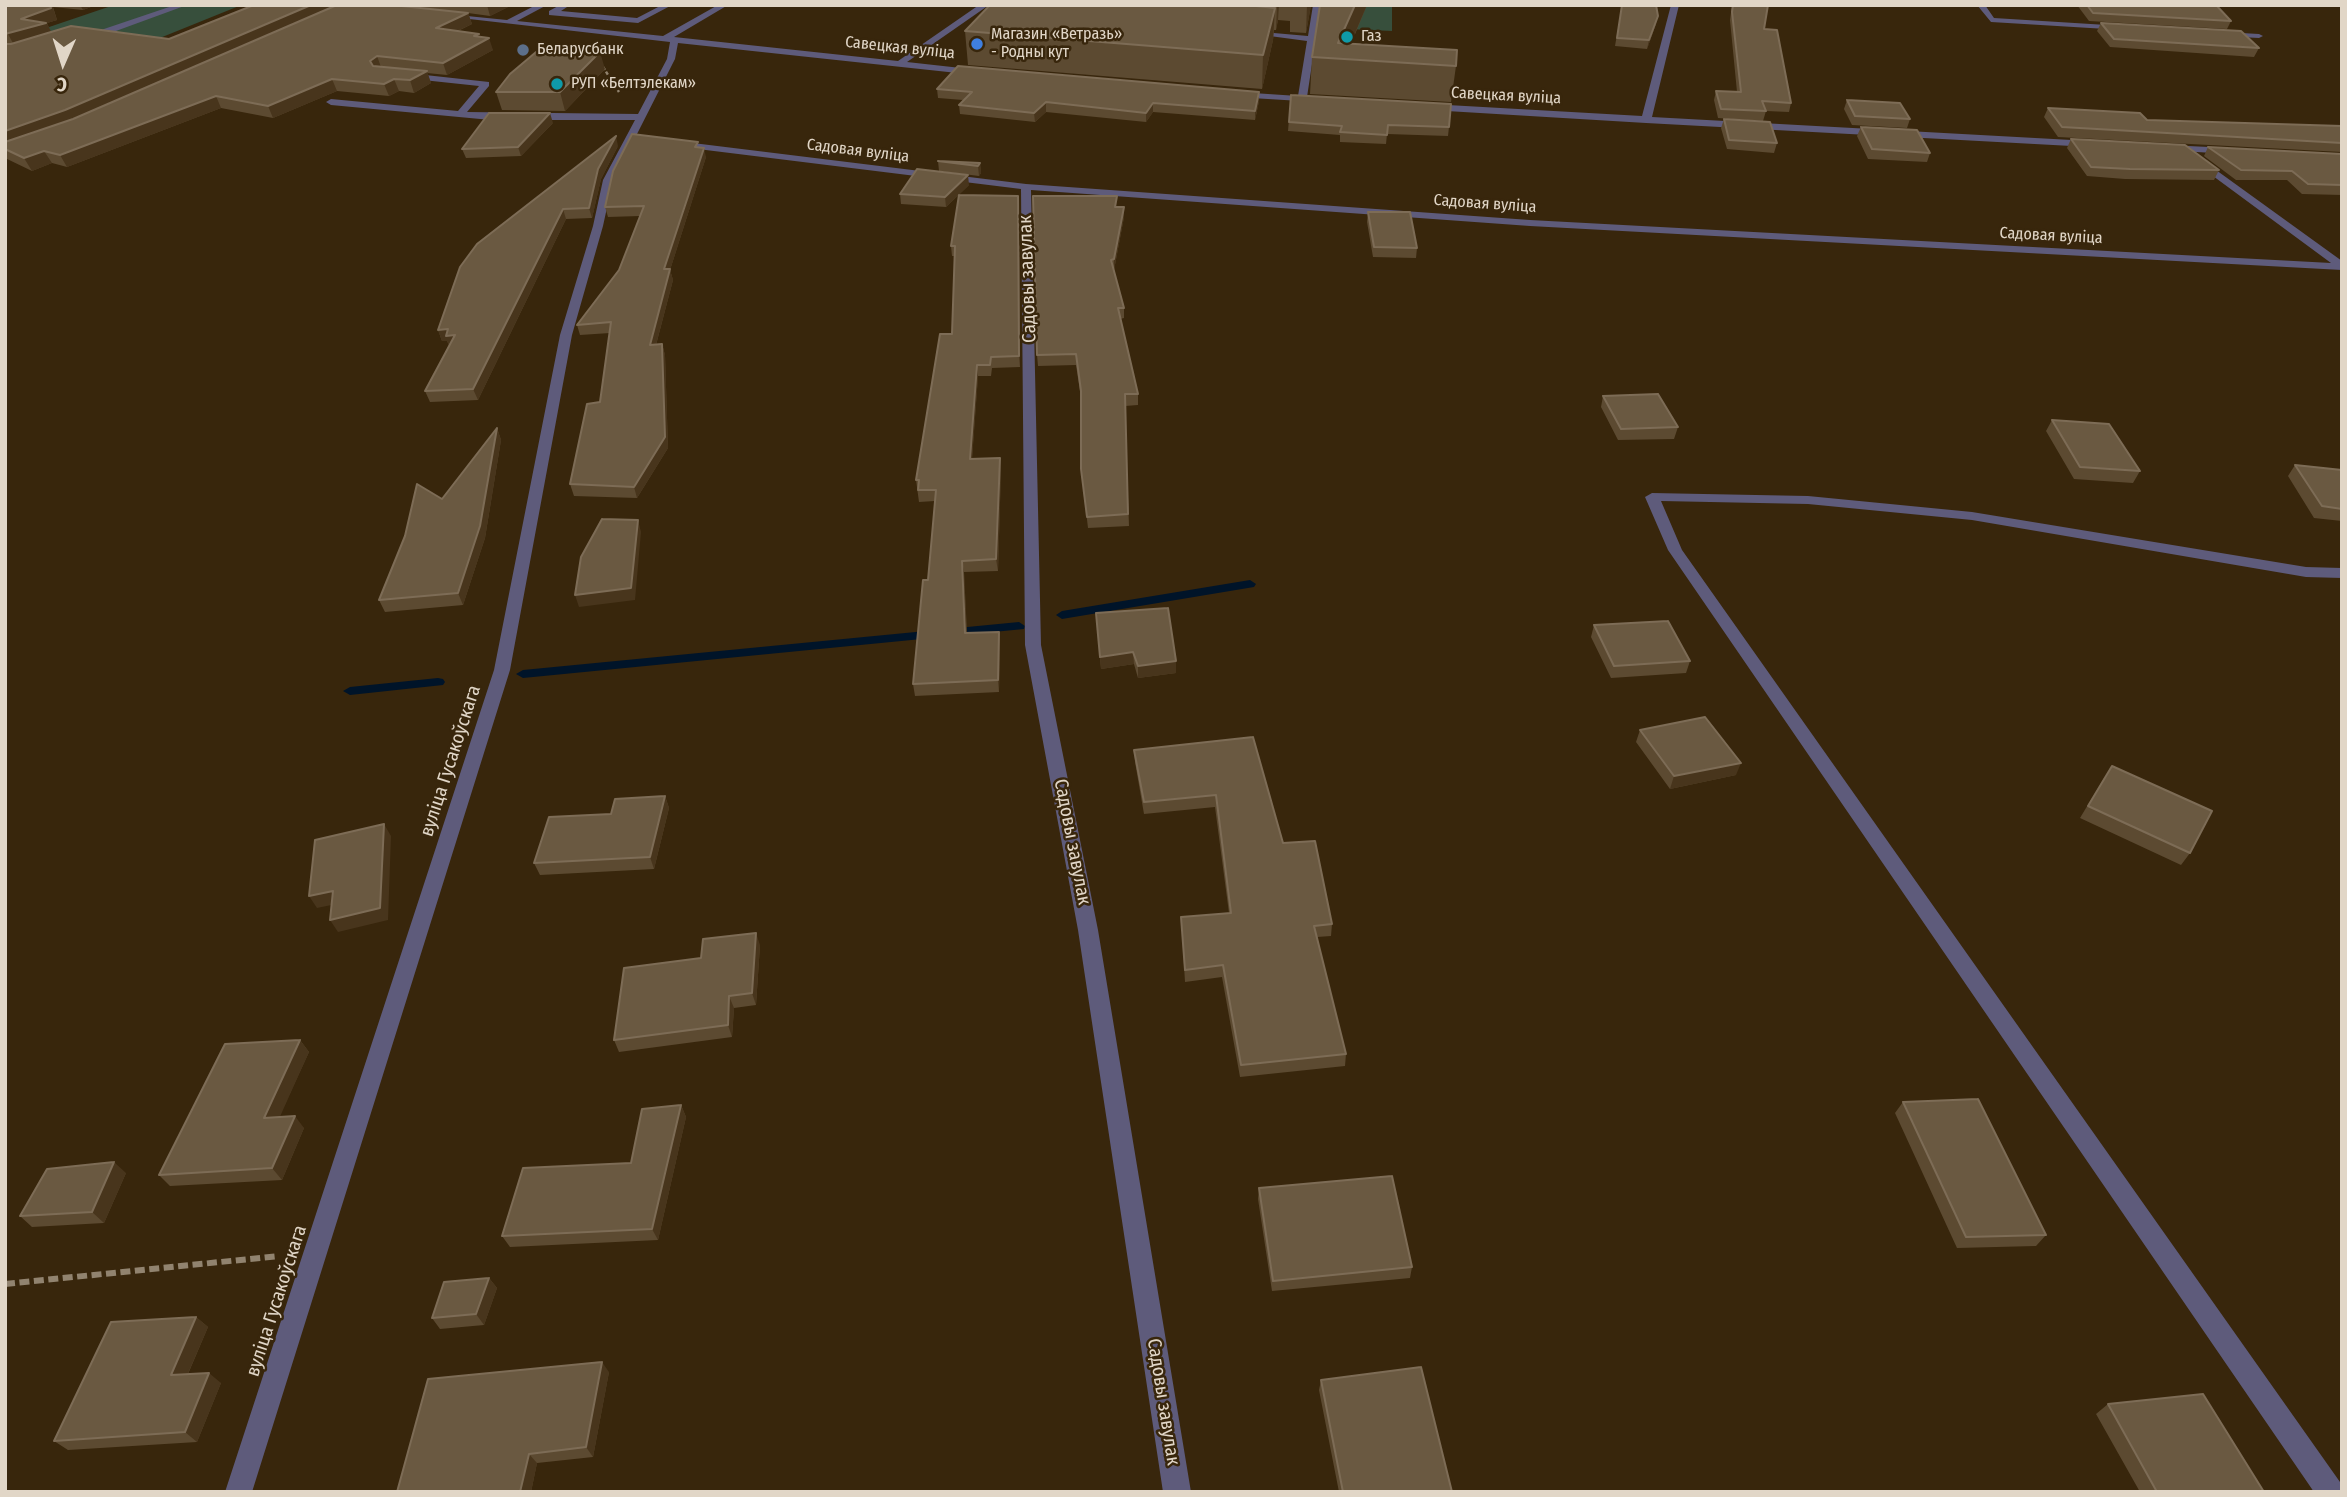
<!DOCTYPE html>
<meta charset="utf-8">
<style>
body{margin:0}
#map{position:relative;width:2347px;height:1497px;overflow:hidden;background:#38260c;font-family:"Fira Sans Condensed",sans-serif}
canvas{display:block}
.frame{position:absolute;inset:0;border:7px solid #e1d6c7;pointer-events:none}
.north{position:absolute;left:28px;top:28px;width:70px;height:70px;-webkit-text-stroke:5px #38260c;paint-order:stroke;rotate:183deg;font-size:19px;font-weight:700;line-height:28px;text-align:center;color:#e1d6c7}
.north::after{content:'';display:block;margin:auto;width:24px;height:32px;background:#e1d6c7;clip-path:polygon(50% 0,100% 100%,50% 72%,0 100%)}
</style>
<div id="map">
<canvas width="2347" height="1497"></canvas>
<div class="frame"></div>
<div class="north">С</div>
</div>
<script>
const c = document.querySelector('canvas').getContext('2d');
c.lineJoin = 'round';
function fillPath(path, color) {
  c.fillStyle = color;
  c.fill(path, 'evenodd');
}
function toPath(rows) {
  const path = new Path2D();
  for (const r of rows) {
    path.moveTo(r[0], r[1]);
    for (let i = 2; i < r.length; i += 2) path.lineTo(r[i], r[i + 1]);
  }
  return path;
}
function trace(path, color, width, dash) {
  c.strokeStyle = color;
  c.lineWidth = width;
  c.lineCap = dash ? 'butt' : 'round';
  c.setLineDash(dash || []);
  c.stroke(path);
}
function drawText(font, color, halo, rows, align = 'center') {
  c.font = font + ' "Fira Sans Condensed",sans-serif';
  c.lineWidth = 5;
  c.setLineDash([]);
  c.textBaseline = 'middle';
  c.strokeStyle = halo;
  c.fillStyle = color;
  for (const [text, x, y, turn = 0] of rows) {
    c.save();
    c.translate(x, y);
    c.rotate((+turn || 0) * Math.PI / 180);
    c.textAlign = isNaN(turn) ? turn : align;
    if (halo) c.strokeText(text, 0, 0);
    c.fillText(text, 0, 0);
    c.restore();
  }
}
const green = toPath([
 [114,5,230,5,239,6,145,44,5,42],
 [1329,5,1392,5,1392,31,1326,28]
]);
const stream = toPath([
 [1250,580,1256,584,1254,587,1062,619,1056,615,1062,611,1250,580],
 [1019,622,1025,626,1024,629,523,678,516,674,523,670,1019,622],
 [438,678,443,679,445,682,443,685,350,695,343,691,350,687,438,678]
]);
const pathFar1 = toPath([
 [603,67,619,92]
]);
const path = toPath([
 [5,1284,279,1256]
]);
const minor = toPath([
 [175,5,187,5,105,35,82,32,86,30,101,30,175,5],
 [536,5,547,5,517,21,663,36,718,5,728,5,674,37,898,61,979,5,989,5,907,62,979,70,979,74,976,75,678,43,675,59,636,136,1026,184,1530,220,2331,263,2194,162,2194,158,2198,157,2342,261,2342,270,1530,226,1031,190,1041,645,1098,930,1191,1492,1163,1492,1078,930,1025,645,1021,189,633,141,613,180,603,226,572,335,510,670,252,1492,225,1492,494,670,560,335,593,226,603,180,635,120,491,120,331,105,326,102,331,99,458,111,479,86,404,78,403,76,407,73,489,82,489,86,467,112,638,114,667,59,670,42,443,16,447,14,507,20,536,5],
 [560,5,570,5,561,11,637,18,662,5,672,5,638,23,549,15,549,11,560,5],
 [1313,5,1321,5,1307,97,1317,98,1317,102,1235,97,1235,93,1238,92,1298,96,1307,41,1247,33,1251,31,1308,36,1313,5],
 [1671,5,1679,5,1652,117,2090,141,2095,144,2090,147,1646,123,1430,110,1425,107,1430,104,1642,116,1671,5],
 [1977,5,1985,5,1994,18,2123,26,2127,28,2123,30,1991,22,1977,5],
 [2224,32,2259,34,2263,36,2259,38,2221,36,2224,32],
 [2167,145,2230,148,2235,151,2230,154,2164,150,2162,148,2167,145],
 [1652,493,1808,496,1972,512,2306,567,2342,568,2342,578,2306,577,1972,520,1808,504,1661,501,1682,550,2340,1482,2342,1492,2314,1492,1668,550,1645,497,1652,493]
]);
const wall = toPath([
 [5,5,96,5,83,10,53,7,57,20,47,23,51,32,169,39,254,5,333,5,333,7,337,5,512,5,490,16,468,13,472,24,458,31,480,37,493,50,447,75,427,73,431,83,414,93,399,91,389,96,337,91,273,118,221,108,67,167,52,163,32,171,5,158],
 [990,5,1311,5,1306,33,1290,32,1290,21,1278,20,1276,30,1274,30,1273,40,1262,89,968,65,965,31],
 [1320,5,1367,5,1351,44,1456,66,1451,102,1310,94,1312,57],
 [1622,5,1656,24,1647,49,1615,46],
 [1732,5,1768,5,1764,29,1791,103,1789,112,1766,111,1763,121,1718,118,1714,100,1716,91,1737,92,1730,20],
 [2077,5,2216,5,2231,21,2227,29,2089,21],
 [2101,23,2259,48,2254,57,2110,47,2097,31],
 [605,69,565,111,502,110,496,92],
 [937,89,1259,101,1255,120,1153,112,1146,122,1046,112,1035,122,960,114,959,105,963,100,938,98],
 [1291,95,1449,127,1448,136,1387,134,1386,144,1340,142,1340,135,1288,131],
 [1847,100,1910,119,1907,128,1852,125,1844,109],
 [2048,108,2147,120,2342,126,2342,152,2058,137,2044,117],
 [1724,119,1777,143,1774,153,1727,149,1721,128],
 [553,123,521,156,466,158,462,149],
 [1861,127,1930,153,1927,162,1868,159,1857,136],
 [2071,139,2219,170,2214,180,2125,179,2087,176,2067,148],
 [618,146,601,179,592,218,566,219,478,400,430,402,425,391,449,345,447,341,442,341,438,330],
 [2208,147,2342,154,2342,195,2302,194,2287,180,2236,180,2204,156],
 [699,148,706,157,670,270,673,280,656,345,662,344,665,355,668,448,637,498,574,496,570,484,600,402,610,333,580,335,577,325,619,270,640,216,608,217,605,207],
 [938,161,980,163,981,173,979,176,939,171],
 [969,185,946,207,901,204,900,194],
 [1019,206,1020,367,992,368,991,376,978,376,972,459,1001,469,998,571,964,572,967,633,999,632,1000,644,999,692,915,696,913,684,928,580,935,501,919,502,916,480,952,334,955,256,952,256,951,246],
 [1117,207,1124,207,1124,217,1114,270,1124,308,1124,318,1120,319,1138,394,1138,405,1125,406,1129,526,1088,528,1081,469,1081,398,1076,365,1038,366,1037,355],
 [1368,212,1417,248,1416,258,1373,257,1367,222],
 [1603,396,1678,427,1674,439,1618,440,1601,407],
 [2052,420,2140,471,2133,483,2074,479,2046,431],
 [497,428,501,440,485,538,463,605,385,612,379,600,442,499],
 [2295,465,2342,470,2342,521,2314,518,2288,476],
 [1096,613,1176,661,1176,673,1138,678,1134,664,1101,669],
 [1594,625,1690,661,1686,673,1611,678,1591,637],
 [1640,730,1736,775,1670,789,1636,742],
 [1253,737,1283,843,1332,924,1331,936,1317,937,1346,1054,1345,1066,1240,1077,1222,977,1185,982,1181,917,1229,913,1215,807,1144,814,1135,762,1134,750],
 [2104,778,2190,853,2181,865,2080,818],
 [665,796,669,808,654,869,540,875,534,863,611,814],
 [760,945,756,1005,734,1008,732,1037,619,1052,614,1040,701,958],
 [300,1040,309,1052,279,1117,304,1128,282,1180,170,1186,159,1175],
 [1903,1102,2046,1235,2036,1246,1957,1248,1895,1113],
 [681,1105,686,1117,658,1240,510,1247,502,1236,631,1163],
 [126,1173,104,1223,32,1227,20,1216],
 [1259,1188,1412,1267,1410,1278,1272,1291,1258,1199],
 [489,1278,497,1288,484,1325,440,1329,432,1318],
 [196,1317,208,1327,188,1374,221,1383,197,1442,68,1450,54,1441],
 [609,1372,593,1457,537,1463,531,1492,397,1492],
 [1321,1380,1452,1492,1339,1492,1319,1390],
 [2108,1404,2264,1492,2140,1492,2096,1414]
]);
const shadedWall = toPath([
 [50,5,52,5,57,20,47,23,52,34,14,45,8,34,21,19],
 [80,5,96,5,83,10],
 [311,5,332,5,334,8,72,123,5,146,5,131],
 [487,5,512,5,490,16],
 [1277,5,1279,5,1278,20,1276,30],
 [1307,5,1311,5,1306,33],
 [1355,5,1367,5,1344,59,1338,43],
 [1275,8,1273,40,1262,89,1263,55],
 [468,13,472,24,440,39,436,28],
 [1658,16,1656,24,1647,49,1649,40],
 [479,34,482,42,489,38,493,50,447,75,443,63,474,36],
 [600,52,605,69,565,111,560,92],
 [377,56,381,67,374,72,370,61],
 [427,71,431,83,414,93,410,80],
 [332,79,337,91,273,118,268,106],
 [394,79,399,91,389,96,384,84],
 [1259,92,1259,101,1255,120,1255,111],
 [216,96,221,108,67,167,60,155],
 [1046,102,1046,112,1035,122,1034,113],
 [1153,103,1153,112,1146,122,1146,113],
 [550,113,553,123,521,156,518,147],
 [616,136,618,146,601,179,592,218,589,208,598,169],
 [704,148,706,157,670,270,673,280,653,356,650,345,664,269],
 [44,151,52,163,32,171,24,158],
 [980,163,981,173,979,176,978,166],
 [968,175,969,185,946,207,945,197],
 [1018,196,1019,206,1020,367,1019,356],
 [1124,207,1124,217,1114,270,1114,259],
 [563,209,566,219,478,400,473,389],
 [448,329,455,335,450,347,447,341,442,341,438,330],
 [662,344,665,355,668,448,637,498,634,487],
 [977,365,978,376,971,471,970,459],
 [497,428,501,440,485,538,463,605,458,593],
 [1000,458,1001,469,998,571,996,559],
 [638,520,641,532,635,600,579,607,575,595],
 [962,561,964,572,967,645,965,633],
 [999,632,1000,644,999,692,998,680],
 [1133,652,1134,664,1101,669,1100,657],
 [1176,661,1176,673,1138,678,1138,666],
 [1741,763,1736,775,1670,789,1674,776],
 [665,796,669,808,654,869,650,857],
 [384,824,391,836,388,920,338,932,330,920],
 [333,891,341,903,317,908,309,896],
 [756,933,760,945,756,1005,752,993],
 [729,996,734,1008,732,1037,728,1025],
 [300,1040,309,1052,274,1130,264,1118],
 [681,1105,686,1117,658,1240,652,1229],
 [295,1116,304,1128,282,1180,272,1168],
 [114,1162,126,1173,104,1223,92,1212],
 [489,1278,497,1288,484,1325,476,1314],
 [196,1317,208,1327,183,1385,171,1375],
 [602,1362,609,1372,593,1457,586,1447],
 [209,1373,221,1383,197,1442,185,1432],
 [529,1454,537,1463,531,1492,520,1492]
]);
const building = toPath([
 [5,5,50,5,51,8,21,19,46,23,5,34,5,5],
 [254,5,311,5,65,110,5,131,5,44,11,44,71,26,169,39,254,5],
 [337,5,392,5,468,13,436,28,479,34,474,36,489,38,443,63,377,56,370,61,373,66,427,71,410,80,394,79,384,84,332,79,268,106,216,96,60,155,44,151,24,158,5,149,5,142,73,119,337,5],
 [990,5,1246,5,1275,8,1263,55,965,31,990,5],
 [1320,5,1355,5,1338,43,1457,50,1456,66,1312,57,1320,5],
 [1622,5,1656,5,1658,16,1649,40,1617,38,1622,5],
 [1733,5,1768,5,1764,29,1777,30,1791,103,1762,101,1766,111,1721,109,1716,91,1741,92,1732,12,1733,5],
 [2087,5,2216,5,2231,21,2093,13,2087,5],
 [2101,23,2241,31,2259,48,2114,39,2101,23],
 [542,47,600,52,560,92,496,92,510,74,542,47],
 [958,66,1259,92,1255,111,1153,103,1146,113,1046,102,1034,113,959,105,972,92,937,89,958,66],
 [1291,95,1451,104,1449,127,1388,125,1387,135,1340,132,1342,126,1289,122,1291,95],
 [1847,100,1900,103,1910,119,1855,116,1847,100],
 [2048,108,2140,113,2147,120,2342,126,2342,143,2062,127,2048,108],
 [489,113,550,113,518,147,462,149,489,113],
 [1724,119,1770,122,1777,143,1729,140,1724,119],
 [1861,127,1917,130,1930,153,1872,149,1861,127],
 [632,134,698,142,695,147,704,148,664,269,670,269,650,345,662,344,665,437,634,487,570,484,587,404,600,402,611,322,577,325,619,270,644,206,605,207,613,171,632,134],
 [616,136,598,169,589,208,563,209,473,389,425,391,455,335,446,336,448,329,438,330,460,267,477,244,616,136],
 [2071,139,2185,145,2219,170,2130,169,2091,167,2071,139],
 [2208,147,2342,154,2342,185,2308,184,2292,171,2241,170,2208,147],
 [938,161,980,163,978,166,938,161],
 [917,169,968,175,945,197,900,194,917,169],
 [959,195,1018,196,1019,356,991,357,990,365,977,365,970,459,1000,458,996,559,962,561,965,633,999,632,998,680,913,684,923,580,928,580,936,490,918,490,919,480,916,480,940,334,952,334,955,246,951,246,959,195],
 [1033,196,1117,196,1115,207,1124,207,1114,259,1111,260,1124,308,1118,308,1138,394,1125,394,1128,514,1087,517,1081,469,1081,391,1076,354,1037,355,1033,196],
 [1368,212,1410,212,1417,248,1374,247,1368,212],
 [1658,394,1678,427,1621,429,1603,396,1658,394],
 [2052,420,2109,424,2140,471,2080,467,2052,420],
 [497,428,480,526,458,593,379,600,405,536,417,484,442,499,497,428],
 [2295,465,2342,470,2342,509,2322,506,2295,465],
 [602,519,638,520,631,588,575,595,581,557,602,519],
 [1168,608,1176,661,1138,666,1133,652,1100,657,1096,613,1168,608],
 [1668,621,1690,661,1614,666,1594,625,1668,621],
 [1705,717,1741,763,1674,776,1640,730,1705,717],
 [1253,737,1283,843,1315,841,1332,924,1314,926,1346,1054,1241,1065,1223,965,1185,970,1181,917,1231,913,1216,795,1144,802,1134,750,1253,737],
 [2112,766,2212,811,2190,853,2088,806,2112,766],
 [665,796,650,857,534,863,549,817,611,814,615,799,665,796],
 [384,824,380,908,330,920,333,891,309,896,315,840,384,824],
 [756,933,752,993,729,996,728,1025,614,1040,624,968,701,958,703,939,756,933],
 [300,1040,264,1118,295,1116,272,1168,159,1175,225,1044,300,1040],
 [1978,1099,2046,1235,1966,1237,1903,1102,1978,1099],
 [681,1105,652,1229,502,1236,523,1168,631,1163,642,1109,681,1105],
 [114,1162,92,1212,20,1216,47,1169,114,1162],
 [1392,1176,1412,1267,1273,1281,1259,1188,1392,1176],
 [489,1278,476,1314,432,1318,444,1282,489,1278],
 [196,1317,171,1375,209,1373,185,1432,54,1441,111,1322,196,1317],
 [602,1362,586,1447,529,1454,520,1492,397,1492,428,1379,602,1362],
 [1421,1367,1452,1492,1343,1492,1321,1380,1421,1367],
 [2203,1394,2264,1492,2157,1492,2108,1404,2203,1394]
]);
const markers = [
 [1347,37,7,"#0f9aa8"],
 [977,44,7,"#3f7fe0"],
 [523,50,7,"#5c6f8a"],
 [557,84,7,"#0f9aa8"]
];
const farPoinames = [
 ["Магазин «Ветразь»",991,35],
 ["- Родны кут",991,53],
 ["Газ",1361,37],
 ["Беларусбанк",537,50],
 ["РУП «Белтэлекам»",571,84]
];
const farStreetnames = [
 ["Савецкая вуліца",900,48,6],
 ["Савецкая вуліца",1506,96,3],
 ["Садовая вуліца",858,151,7],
 ["Садовая вуліца",1485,204,4],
 ["Садовая вуліца",2051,236,3]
];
const streetNames = [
 ["Садовы завулак",1028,279,-92],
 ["вуліца Гусакоўскага",451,761,-72],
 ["Садовы завулак",1072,842,79],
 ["вуліца Гусакоўскага",277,1301,-72],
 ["Садовы завулак",1163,1402,81]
];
fillPath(green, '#374f3c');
fillPath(stream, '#001429');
trace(pathFar1, '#91836f', 2.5, [3.5, 2]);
trace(path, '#91836f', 6, [10, 4.5]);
fillPath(minor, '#5e5b7b');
fillPath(wall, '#5c4a31');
fillPath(shadedWall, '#48351c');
fillPath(building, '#6a5941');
trace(building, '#7d6c56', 2);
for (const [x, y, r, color] of markers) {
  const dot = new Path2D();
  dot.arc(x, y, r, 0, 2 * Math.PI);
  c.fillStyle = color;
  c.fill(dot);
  trace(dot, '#38260c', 2.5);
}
drawText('16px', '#e1d6c7', '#38260c', farPoinames, 'left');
drawText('16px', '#e1d6c7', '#38260c', farStreetnames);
drawText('19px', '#e1d6c7', '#38260c', streetNames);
</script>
